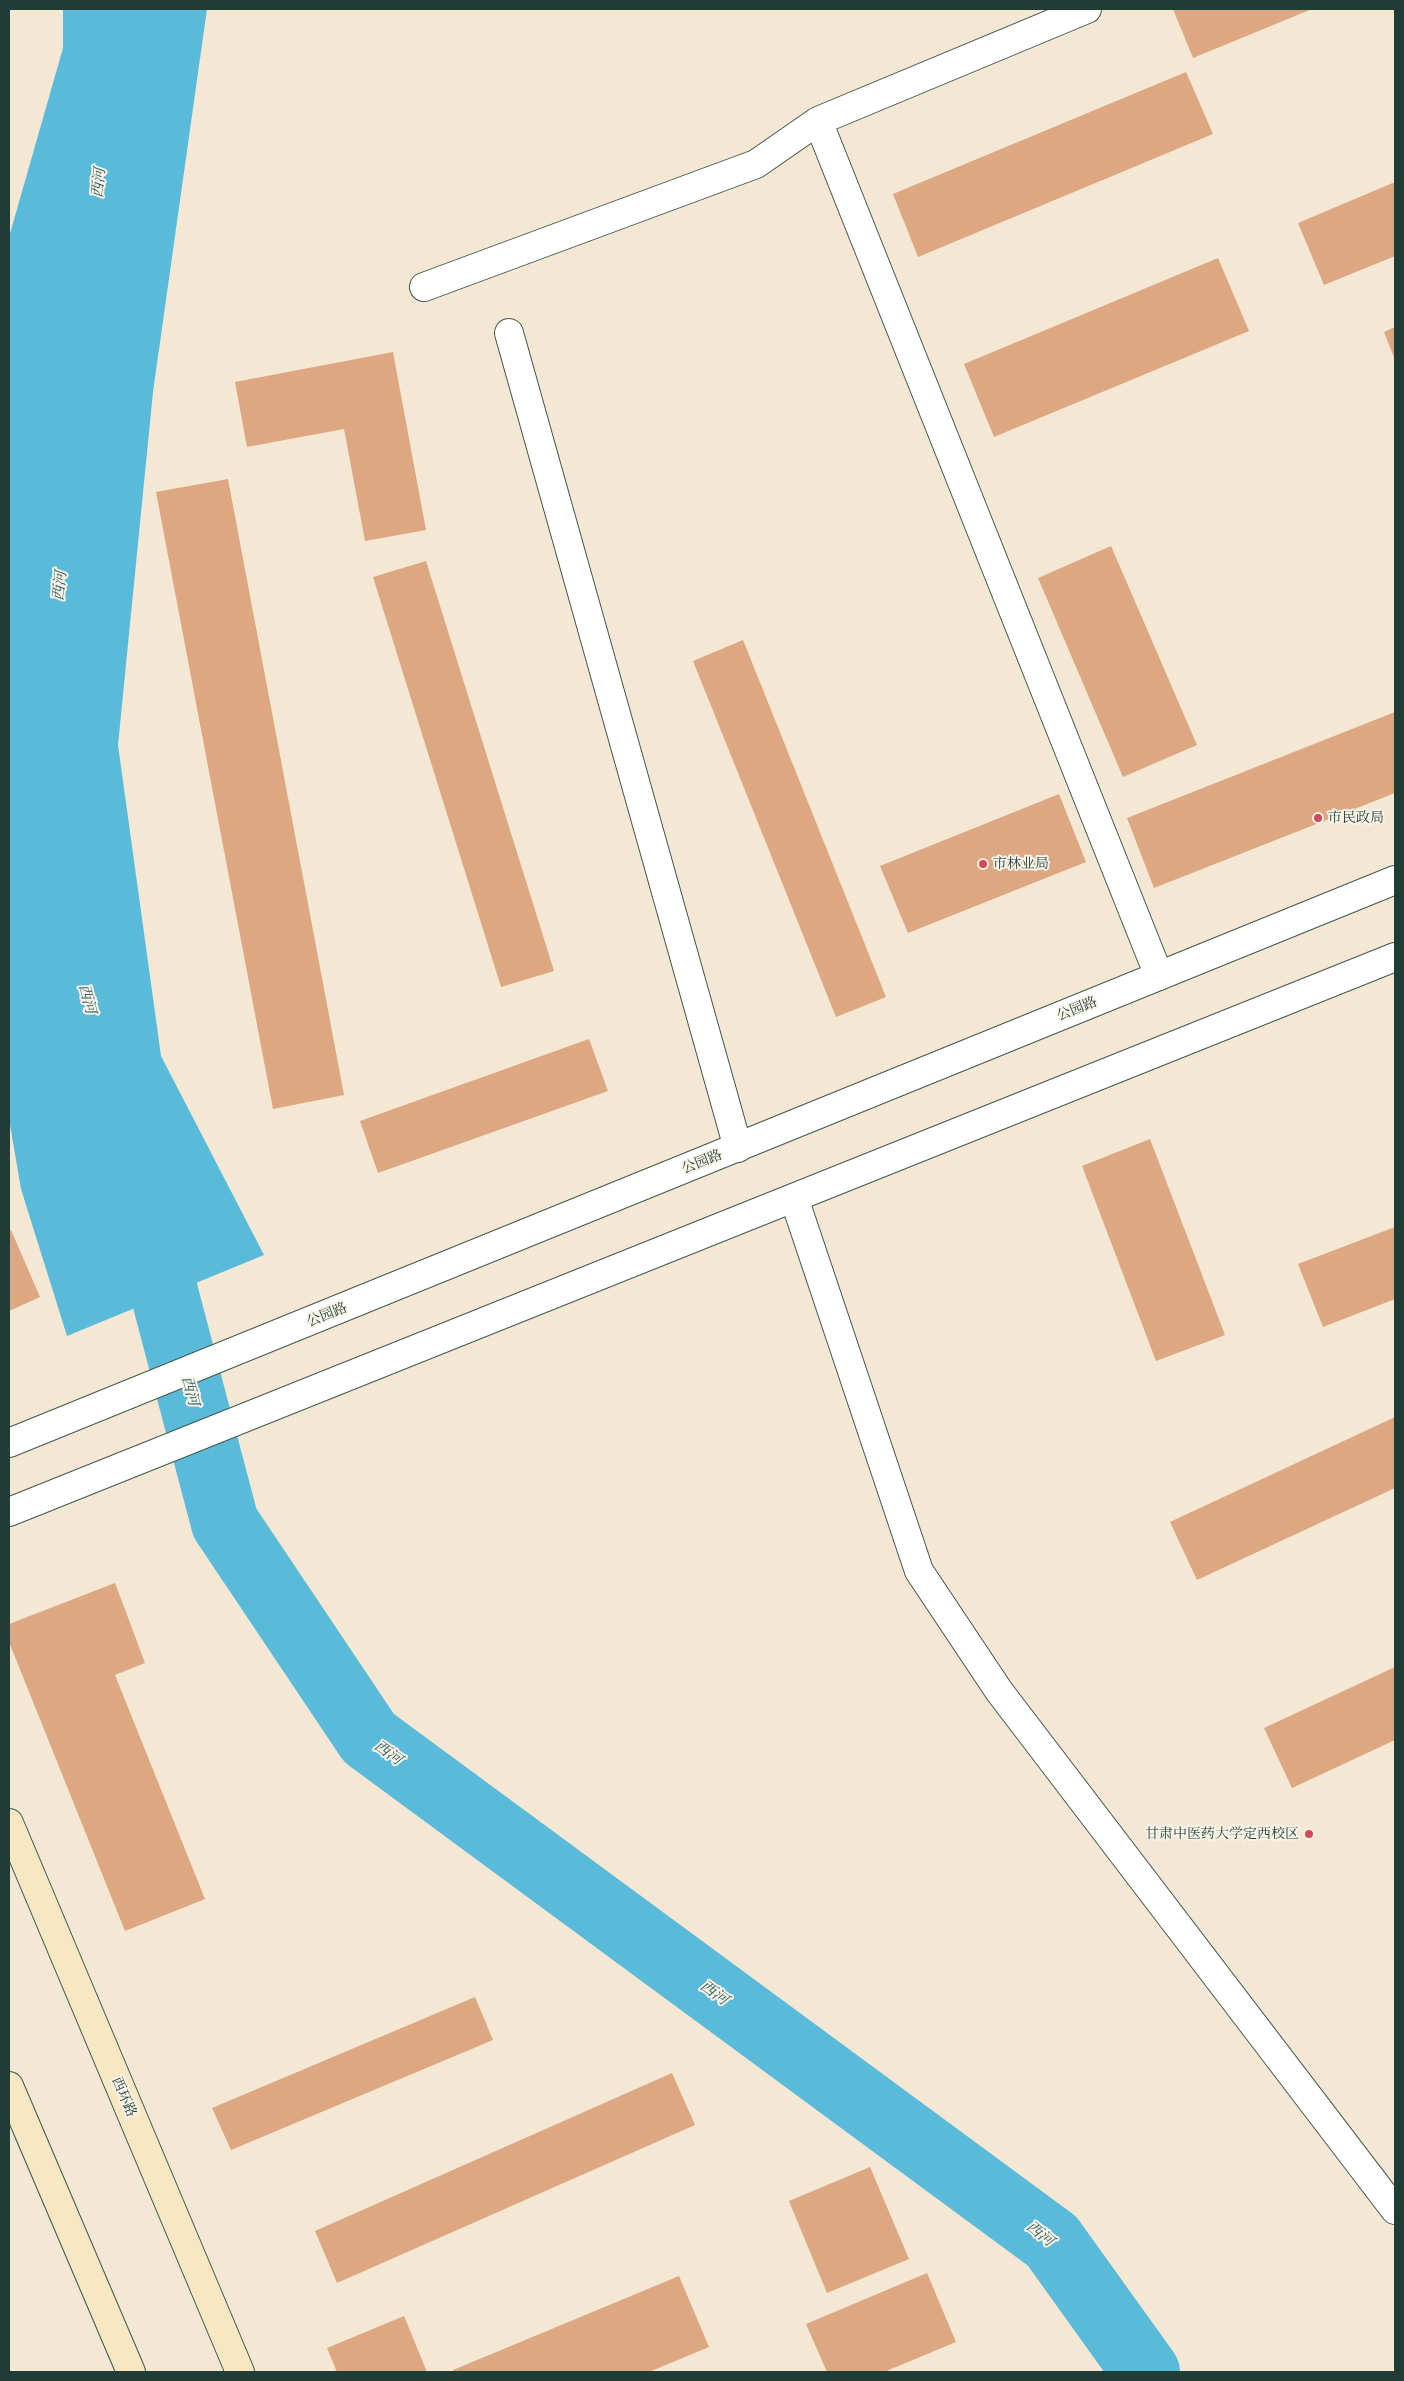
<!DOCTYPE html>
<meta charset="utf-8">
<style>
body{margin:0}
#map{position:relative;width:1404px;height:2381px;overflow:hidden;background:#f4e8d4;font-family:"Libre Caslon Text",serif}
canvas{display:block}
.frame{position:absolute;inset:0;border:10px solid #1f3d34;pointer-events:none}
</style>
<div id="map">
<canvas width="1404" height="2381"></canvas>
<div class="frame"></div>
</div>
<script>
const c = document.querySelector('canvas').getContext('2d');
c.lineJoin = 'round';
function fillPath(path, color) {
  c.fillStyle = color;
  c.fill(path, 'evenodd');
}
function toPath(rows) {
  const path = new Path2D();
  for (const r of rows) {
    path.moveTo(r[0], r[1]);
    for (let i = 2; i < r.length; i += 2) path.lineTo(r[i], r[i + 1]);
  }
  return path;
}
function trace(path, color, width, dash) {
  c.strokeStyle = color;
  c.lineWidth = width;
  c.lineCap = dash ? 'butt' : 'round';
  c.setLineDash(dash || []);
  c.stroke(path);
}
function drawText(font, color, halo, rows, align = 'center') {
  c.font = font + ' "Libre Caslon Text","Noto Serif SC",serif';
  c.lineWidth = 4;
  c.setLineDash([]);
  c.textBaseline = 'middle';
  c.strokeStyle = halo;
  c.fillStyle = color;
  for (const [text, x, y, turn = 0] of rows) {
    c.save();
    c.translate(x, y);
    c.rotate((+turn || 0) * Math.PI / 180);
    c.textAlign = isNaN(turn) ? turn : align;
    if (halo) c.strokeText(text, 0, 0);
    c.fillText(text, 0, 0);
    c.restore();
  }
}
const water = toPath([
 [63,9,207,9,153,392,118,745,161,1056,264,1255,67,1336,21,1189,9,1119,9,237,63,48]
]);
const river = toPath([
 [141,1205,225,1523,369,1738,1052,2241,1146,2372]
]);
const building = toPath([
 [1173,9,1312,9,1193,58],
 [1186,72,1213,134,918,257,893,194],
 [1395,182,1395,256,1324,285,1298,223],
 [1218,258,1249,331,994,437,964,364],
 [1395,327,1395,360,1384,332],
 [393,352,426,530,365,541,344,429,247,447,235,382],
 [228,479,344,1095,273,1109,156,492],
 [1111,546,1197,745,1123,777,1038,578],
 [426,561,554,971,501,987,373,577],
 [743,640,886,997,836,1017,693,661],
 [1395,712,1395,793,1154,888,1127,818],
 [1059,794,1086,862,908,933,880,866],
 [589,1039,608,1091,378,1173,360,1121],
 [1150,1139,1225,1335,1156,1361,1082,1166],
 [1395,1227,1395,1299,1323,1327,1298,1264],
 [11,1230,40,1297,9,1311,9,1231],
 [1395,1417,1395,1488,1197,1580,1170,1522],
 [115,1583,145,1663,115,1675,205,1899,125,1931,9,1642,9,1624],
 [1395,1667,1395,1740,1292,1788,1264,1728],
 [475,1997,493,2040,231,2150,212,2108],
 [672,2073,695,2125,337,2283,315,2231],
 [870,2167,909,2259,827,2293,789,2201],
 [927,2273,956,2342,884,2372,827,2372,806,2324],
 [679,2276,709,2347,649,2372,454,2372,453,2370],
 [404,2316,427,2372,337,2372,327,2348]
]);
const minor = toPath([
 [1087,9,818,121,1159,976],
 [424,287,756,164,818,121],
 [509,333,738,1148],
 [794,1198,919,1571,999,1691,1395,2210]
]);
const tertiary = toPath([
 [9,1443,1395,880],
 [9,1512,1395,957]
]);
const secondary = toPath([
 [9,1823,240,2372],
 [9,2086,131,2372]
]);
const markers = [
 [1318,818,5,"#d1495b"],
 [983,864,5,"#d1495b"],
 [1309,1834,5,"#d1495b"]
];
const poiNames = [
 ["市民政局",1328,818],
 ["市林业局",993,864],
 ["甘肃中医药大学定西校区",1299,1834,"right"]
];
const streetNames = [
 ["公园路",1077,1009,-22],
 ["公园路",702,1162,-22],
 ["公园路",327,1315,-22],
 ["西环路",124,2097,67]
];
const waterNames = [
 ["西河",99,183,-84],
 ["西河",60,586,-84],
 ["西河",87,999,75],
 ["西河",190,1391,75],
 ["西河",388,1753,36],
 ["西河",714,1993,36],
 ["西河",1040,2234,39]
];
fillPath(water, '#5abad9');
trace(river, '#5abad9', 68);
fillPath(building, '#dca781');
trace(minor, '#3f574c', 30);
trace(tertiary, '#3f574c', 30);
trace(secondary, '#3f574c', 30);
trace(minor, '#fff', 28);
trace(tertiary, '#fff', 28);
trace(secondary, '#f7e8c3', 28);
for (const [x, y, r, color] of markers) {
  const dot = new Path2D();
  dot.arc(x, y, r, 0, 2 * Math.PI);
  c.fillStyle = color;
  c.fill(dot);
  trace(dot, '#f7f3e8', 2);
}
drawText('14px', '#1f3d34', '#f7f3e8', poiNames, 'left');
drawText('14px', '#1f3d34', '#f7f3e8', streetNames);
drawText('italic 15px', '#2e5c5d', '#f7f3e8', waterNames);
</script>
